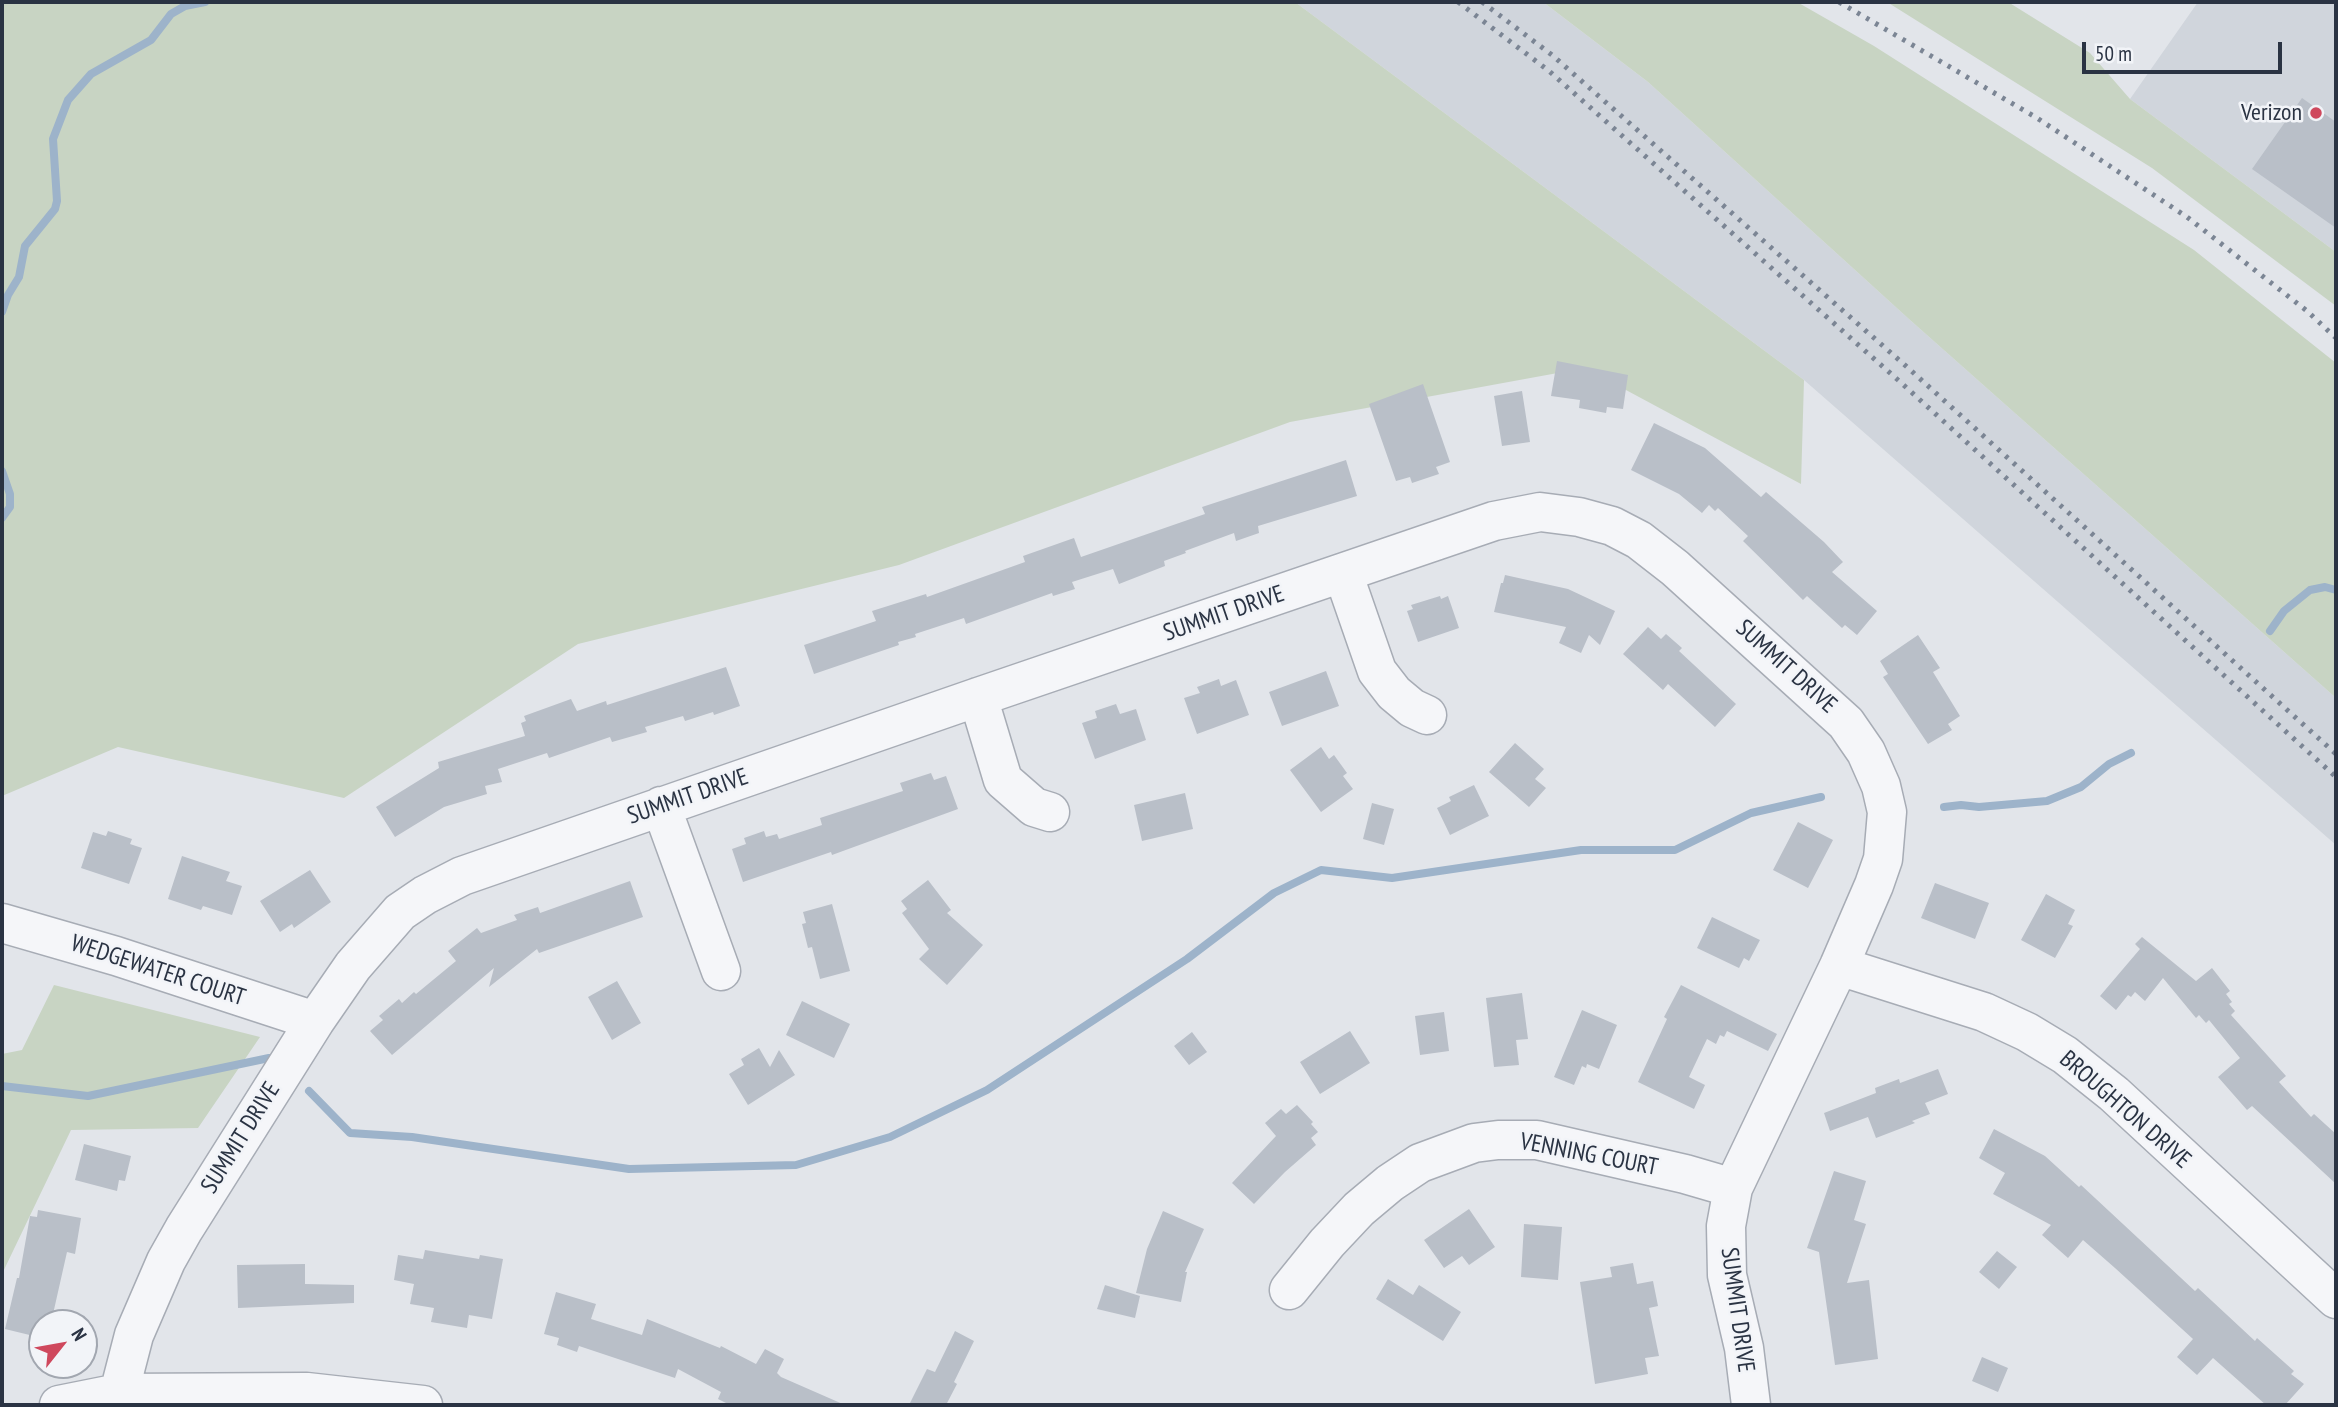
<!DOCTYPE html>
<style>
body{margin:0}
#map{position:relative;width:2338px;height:1407px;overflow:hidden;background:#e2e5ea;font-family:"PT Sans Narrow",sans-serif}
canvas{display:block}
.frame{position:absolute;inset:0;border:4px solid #2a3343;pointer-events:none}
.north{position:absolute;left:28px;top:1309px;width:70px;height:70px;box-sizing:border-box;background:#f2f4f8;border:2px solid #a2a7b0;border-radius:50%;rotate:59deg;font-size:19px;font-weight:700;line-height:28px;text-align:center;color:#2a3343}
.north::after{content:'';display:block;margin:auto;width:24px;height:32px;background:#cf485d;clip-path:polygon(50% 0,100% 100%,50% 72%,0 100%)}
.scale{position:absolute;left:2082px;top:42px;width:200px;height:32px;box-sizing:border-box;border:4px solid #2a3343;border-top:0;padding-left:9px;font-size:21px;line-height:24px;white-space:nowrap;color:#2a3343;-webkit-text-stroke:5px #f2f4f8;paint-order:stroke}
</style>
<div id="map">
<canvas width="2338" height="1407"></canvas>
<div class="frame"></div>
<div class="north">N</div>
<div class="scale">50 m</div>
</div>
<script>
const c = document.querySelector('canvas').getContext('2d');
c.lineJoin = 'round';
function fillPath(path, color) {
  c.fillStyle = color;
  c.fill(path, 'evenodd');
}
function toPath(rows) {
  const path = new Path2D();
  for (const r of rows) {
    path.moveTo(r[0], r[1]);
    for (let i = 2; i < r.length; i += 2) path.lineTo(r[i], r[i + 1]);
  }
  return path;
}
function trace(path, color, width, dash) {
  c.strokeStyle = color;
  c.lineWidth = width;
  c.lineCap = dash ? 'butt' : 'round';
  c.setLineDash(dash || []);
  c.stroke(path);
}
function drawText(font, color, halo, rows, align = 'center') {
  c.font = font + ' "PT Sans Narrow",sans-serif';
  c.lineWidth = 5;
  c.setLineDash([]);
  c.textBaseline = 'middle';
  c.strokeStyle = halo;
  c.fillStyle = color;
  for (const [text, x, y, turn = 0] of rows) {
    c.save();
    c.translate(x, y);
    c.rotate((+turn || 0) * Math.PI / 180);
    c.textAlign = isNaN(turn) ? turn : align;
    if (halo) c.strokeText(text, 0, 0);
    c.fillText(text, 0, 0);
    c.restore();
  }
}
const built = toPath([
 [1295,2,1543,2,1648,82,1910,320,2336,698,2336,845,1804,380],
 [2198,2,2336,2,2336,252,2130,99]
]);
const green = toPath([
 [2,2,1295,2,1804,380,1801,484,1585,368,1290,422,899,565,578,644,344,798,118,747,2,796],
 [1543,2,1797,2,1874,46,2194,250,2336,363,2336,698,1910,320,1648,82],
 [1887,2,2008,2,2090,53,2130,99,2336,252,2336,306,2152,168],
 [54,985,260,1037,198,1128,71,1130,2,1274,2,1054,22,1050]
]);
const stream = toPath([
 [2,312,8,295,19,277,25,246,55,209,57,201,53,139,68,100,91,74,151,40,171,14,185,6,205,2],
 [2,471,10,494,10,507,2,518],
 [2270,631,2284,611,2310,590,2325,587,2336,590],
 [1944,807,1961,805,1979,807,2047,801,2081,787,2109,764,2131,753],
 [2,1086,88,1096,269,1058],
 [309,1091,350,1133,412,1137,629,1169,796,1165,890,1137,987,1090,1187,959,1274,893,1321,870,1392,878,1581,850,1675,850,1751,813,1821,797]
]);
const building = toPath([
 [2302,98,2336,122,2336,228,2252,169],
 [1557,361,1628,375,1623,409,1607,407,1606,413,1579,408,1580,400,1551,396],
 [1423,384,1450,462,1436,467,1439,474,1412,483,1410,477,1396,481,1369,404],
 [1522,391,1530,442,1502,446,1494,396],
 [1654,423,1705,448,1761,497,1766,492,1824,542,1843,562,1832,572,1877,611,1857,635,1845,625,1842,628,1807,596,1803,600,1743,541,1748,536,1718,508,1715,511,1709,505,1702,513,1679,494,1631,470],
 [1346,460,1357,496,1258,526,1259,533,1236,541,1234,533,1185,551,1186,553,1164,561,1165,566,1119,584,1113,569,1072,582,1075,589,1053,596,1052,593,966,624,964,618,915,634,916,637,898,642,899,645,814,674,804,645,876,621,872,611,926,594,927,597,1025,562,1023,556,1074,538,1081,557,1205,514,1202,507],
 [1505,575,1568,589,1615,611,1600,645,1589,635,1581,653,1559,643,1566,627,1494,612,1501,583,1503,583],
 [1440,596,1441,599,1448,596,1459,628,1418,642,1407,611,1413,609,1411,605],
 [1648,627,1661,639,1666,634,1682,648,1679,651,1736,704,1715,727,1668,684,1663,690,1623,654],
 [1918,635,1940,668,1933,672,1960,716,1948,724,1952,730,1928,744,1883,677,1888,674,1880,661],
 [726,667,740,706,714,715,713,712,685,721,683,716,645,727,647,732,612,742,610,737,549,758,547,753,498,769,502,782,485,786,487,794,444,807,395,837,376,807,439,768,438,762,525,736,521,723,526,721,524,716,571,699,577,711,606,701,607,705],
 [1326,671,1339,706,1282,726,1269,692],
 [1219,679,1221,686,1236,680,1249,715,1197,734,1184,698,1200,693,1197,687],
 [1116,704,1120,714,1136,709,1146,740,1095,759,1082,723,1097,718,1095,711],
 [1515,743,1544,769,1535,779,1546,788,1529,807,1489,772],
 [1321,747,1329,759,1334,755,1347,773,1343,776,1353,789,1321,812,1290,770],
 [931,773,934,780,946,776,958,809,832,855,831,852,743,882,732,849,746,844,744,838,764,831,766,837,777,834,779,839,822,825,820,818,903,791,900,783],
 [1474,785,1489,816,1450,835,1437,808,1451,801,1449,797],
 [1185,793,1193,829,1142,841,1134,805],
 [1372,803,1394,809,1384,845,1363,839],
 [1798,822,1833,840,1808,888,1773,870],
 [108,831,132,839,130,844,142,848,129,884,81,868,93,832,106,836],
 [182,856,230,872,226,881,242,886,232,915,203,906,201,910,168,899],
 [310,870,331,902,294,928,292,924,280,932,260,901],
 [928,880,951,910,947,913,983,945,947,985,919,959,929,949,902,913,907,909,901,901],
 [630,881,643,917,539,953,537,949,489,987,494,968,392,1055,370,1031,383,1020,379,1016,399,999,402,1003,414,992,416,994,456,961,448,951,477,928,481,933,517,920,514,915,538,907,540,913],
 [1935,883,1989,903,1975,939,1921,918],
 [2046,894,2075,910,2068,924,2073,926,2055,958,2021,940],
 [832,904,850,971,820,979,812,947,808,948,802,924,806,923,803,912],
 [1712,917,1760,940,1749,961,1744,958,1739,968,1697,948],
 [2142,937,2196,981,2212,968,2230,991,2226,994,2232,1002,2229,1004,2235,1011,2231,1015,2286,1076,2279,1082,2311,1117,2314,1114,2336,1134,2336,1184,2252,1106,2247,1110,2218,1077,2240,1058,2209,1020,2206,1023,2199,1015,2196,1018,2163,978,2145,1001,2135,992,2131,997,2128,995,2116,1010,2100,996,2140,949,2135,944],
 [617,981,641,1023,612,1040,588,997],
 [1681,985,1777,1034,1768,1051,1727,1031,1724,1037,1720,1035,1716,1044,1707,1039,1689,1077,1705,1085,1694,1109,1638,1082,1667,1019,1664,1017],
 [1522,993,1528,1039,1516,1040,1519,1065,1494,1067,1486,998],
 [802,1001,850,1024,834,1058,786,1035],
 [1582,1010,1617,1025,1599,1069,1587,1064,1586,1068,1582,1066,1574,1085,1554,1077],
 [1444,1012,1449,1051,1420,1055,1415,1016],
 [1350,1031,1370,1063,1320,1094,1300,1062],
 [1192,1032,1207,1052,1189,1065,1174,1046],
 [759,1048,770,1067,779,1050,795,1075,748,1105,729,1074,744,1065,741,1059],
 [1938,1069,1948,1094,1925,1103,1930,1114,1912,1121,1915,1123,1876,1138,1868,1117,1830,1131,1824,1113,1876,1093,1875,1088,1899,1079,1900,1083],
 [1297,1105,1313,1122,1311,1124,1318,1132,1311,1138,1316,1145,1285,1172,1254,1204,1232,1183,1276,1136,1265,1123,1281,1109,1286,1114],
 [1994,1129,2045,1156,2079,1187,2081,1185,2195,1291,2198,1288,2255,1341,2257,1338,2294,1371,2291,1374,2304,1384,2285,1405,2266,1405,2213,1358,2197,1375,2177,1357,2193,1339,2115,1268,2083,1240,2068,1258,2042,1235,2051,1225,1993,1194,2005,1173,1979,1158],
 [84,1144,131,1156,125,1181,119,1180,117,1191,75,1180],
 [1834,1171,1866,1181,1854,1220,1866,1224,1847,1283,1869,1280,1878,1359,1835,1365,1819,1252,1807,1248],
 [1469,1209,1495,1247,1469,1265,1462,1256,1444,1268,1424,1240],
 [38,1210,81,1218,75,1254,67,1252,51,1323,42,1323,42,1338,5,1329,17,1278,19,1278,30,1216,37,1217],
 [1163,1211,1204,1229,1185,1272,1187,1272,1181,1302,1136,1293,1147,1249],
 [1524,1224,1562,1227,1558,1280,1521,1277],
 [425,1250,479,1259,480,1255,503,1259,492,1319,469,1315,467,1328,431,1322,434,1308,410,1304,414,1284,394,1280,398,1255,423,1259],
 [1997,1251,2017,1267,1999,1289,1979,1272],
 [1633,1263,1637,1284,1653,1281,1658,1306,1649,1308,1659,1356,1645,1358,1648,1374,1595,1384,1580,1282,1612,1277,1610,1267],
 [305,1264,305,1284,354,1285,354,1303,238,1308,237,1265],
 [1388,1279,1413,1295,1419,1285,1461,1312,1443,1341,1376,1299],
 [1105,1285,1140,1296,1135,1318,1097,1309],
 [556,1292,596,1304,591,1319,642,1335,647,1319,720,1348,721,1346,756,1364,765,1349,784,1359,777,1373,781,1377,845,1405,730,1405,718,1399,721,1392,678,1369,675,1378,579,1346,577,1352,557,1345,559,1338,544,1334],
 [955,1331,974,1341,954,1382,957,1384,946,1405,909,1405,927,1369,935,1372],
 [1982,1357,2008,1368,1998,1392,1972,1381]
]);
const minor = toPath([
 [1343,573,1377,671,1394,693,1412,708,1427,715],
 [978,697,1003,780,1034,807,1050,812],
 [661,806,721,971],
 [2,923,116,956,315,1021],
 [1839,966,1984,1012,2027,1032,2065,1055,2114,1094,2336,1299],
 [1289,1290,1327,1243,1359,1209,1390,1183,1420,1163,1474,1143,1498,1140,1537,1140,1685,1174,1733,1188],
 [119,1393,134,1335,166,1261,184,1229,315,1021,353,966,400,912,425,895,462,876,978,697,1494,521,1540,512,1579,517,1612,526,1639,540,1675,568,1846,723,1866,752,1881,786,1887,812,1883,859,1874,885,1839,966,1733,1188,1726,1226,1727,1275,1744,1348,1751,1405],
 [59,1405,119,1393,307,1392,423,1405]
]);
const rail = toPath([
 [1458,2,1549,71,1898,380,2336,777],
 [1482,2,1552,55,1907,367,2336,754],
 [1839,2,2037,118,2187,217,2307,311,2336,338]
]);
const markers = [
 [2316,113,7,"#cf485d"]
];
const poiNames = [
 ["Verizon",2302,113]
];
const streetNames = [
 ["SUMMIT DRIVE",1224,614,-19],
 ["SUMMIT DRIVE",1786,667,42],
 ["SUMMIT DRIVE",688,797,-19],
 ["WEDGEWATER COURT",158,971,18],
 ["BROUGHTON DRIVE",2125,1110,41],
 ["SUMMIT DRIVE",241,1138,-58],
 ["VENNING COURT",1589,1155,11],
 ["SUMMIT DRIVE",1737,1310,82]
];
fillPath(built, '#d0d5dc');
fillPath(green, '#c8d4c3');
trace(stream, '#9db3ca', 8);
fillPath(building, '#b9bfc8');
trace(minor, '#a7acb5', 41);
trace(minor, '#f5f6f9', 38);
trace(rail, '#7b8594', 5, [3.5, 7]);
for (const [x, y, r, color] of markers) {
  const dot = new Path2D();
  dot.arc(x, y, r, 0, 2 * Math.PI);
  c.fillStyle = color;
  c.fill(dot);
  trace(dot, '#f2f4f8', 2.5);
}
drawText('24px', '#2a3343', '#f2f4f8', poiNames, 'right');
drawText('24px', '#2a3343', '#f2f4f8', streetNames);
</script>
